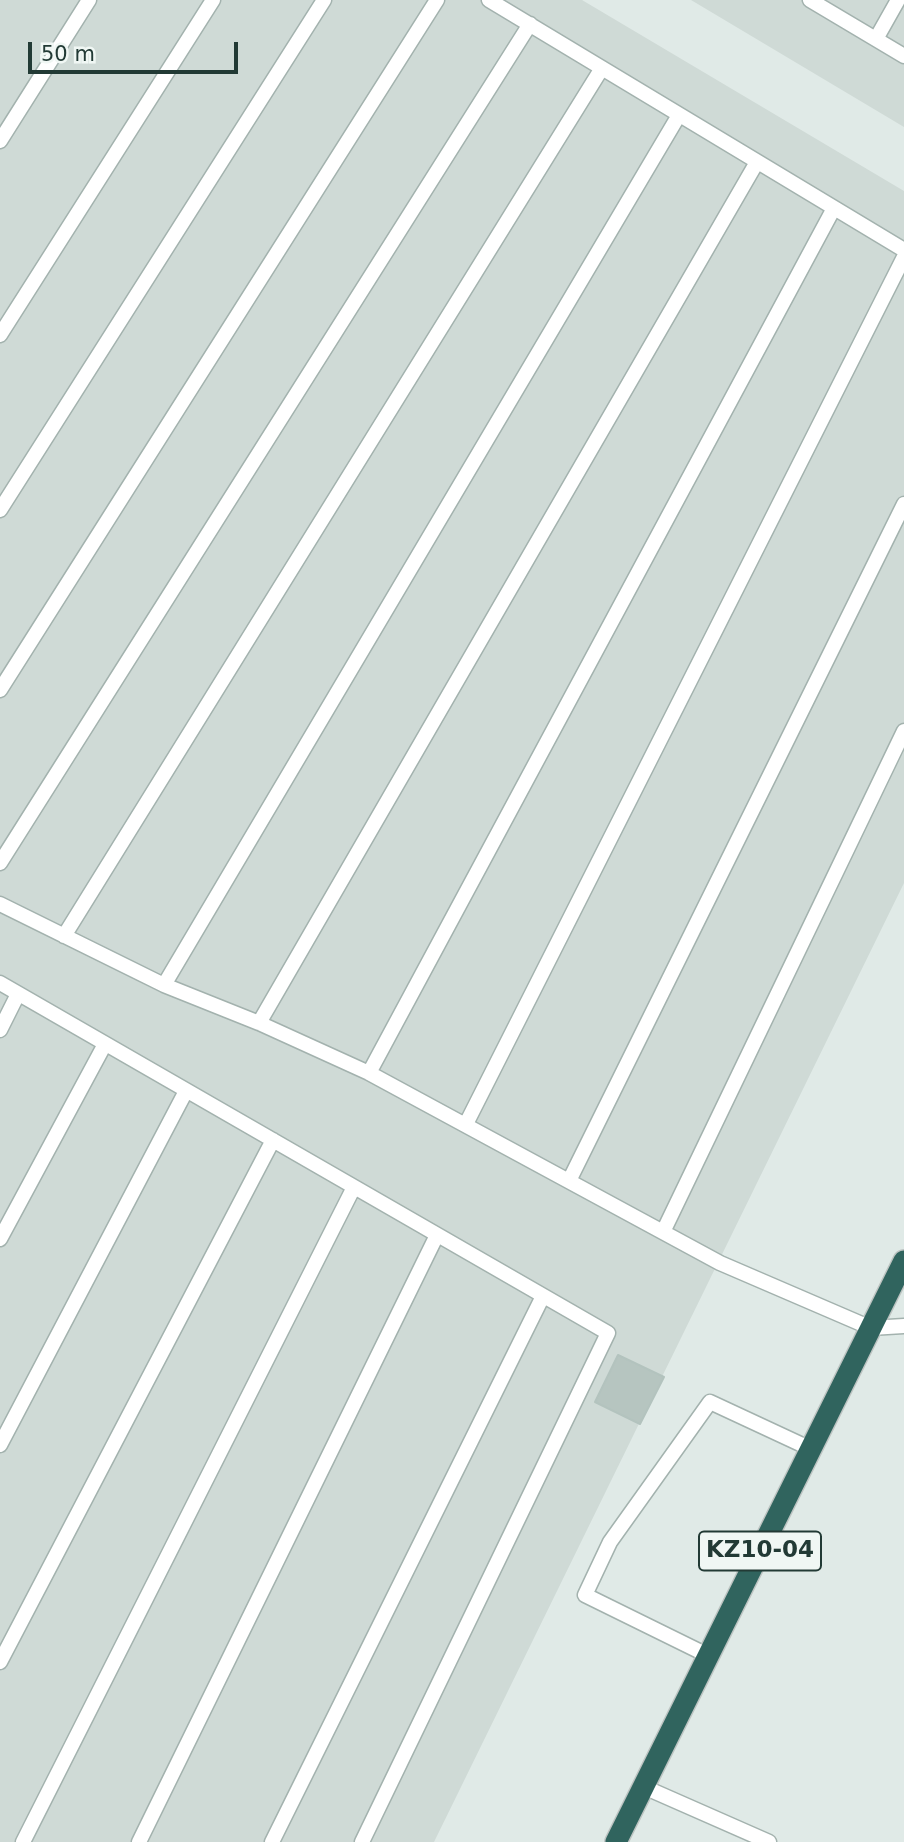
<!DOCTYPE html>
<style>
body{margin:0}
#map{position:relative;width:904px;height:1842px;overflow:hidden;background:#e0eae7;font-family:"DejaVu Sans",sans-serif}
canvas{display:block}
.scale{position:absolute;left:28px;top:42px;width:210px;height:32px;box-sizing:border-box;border:4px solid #223a35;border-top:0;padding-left:9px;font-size:21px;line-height:24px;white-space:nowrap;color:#223a35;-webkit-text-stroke:5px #f0f7f4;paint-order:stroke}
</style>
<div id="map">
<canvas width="904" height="1842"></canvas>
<div class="scale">50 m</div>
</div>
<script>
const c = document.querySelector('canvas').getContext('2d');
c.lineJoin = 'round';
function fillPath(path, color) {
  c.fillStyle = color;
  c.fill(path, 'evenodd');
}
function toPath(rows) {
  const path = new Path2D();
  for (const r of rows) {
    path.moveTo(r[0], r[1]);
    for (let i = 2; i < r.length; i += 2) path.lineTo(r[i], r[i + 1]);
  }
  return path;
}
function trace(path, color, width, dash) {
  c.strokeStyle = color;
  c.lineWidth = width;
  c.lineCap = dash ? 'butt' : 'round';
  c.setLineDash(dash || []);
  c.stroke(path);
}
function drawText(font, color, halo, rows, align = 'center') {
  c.font = font + ' "DejaVu Sans",sans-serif';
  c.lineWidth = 6;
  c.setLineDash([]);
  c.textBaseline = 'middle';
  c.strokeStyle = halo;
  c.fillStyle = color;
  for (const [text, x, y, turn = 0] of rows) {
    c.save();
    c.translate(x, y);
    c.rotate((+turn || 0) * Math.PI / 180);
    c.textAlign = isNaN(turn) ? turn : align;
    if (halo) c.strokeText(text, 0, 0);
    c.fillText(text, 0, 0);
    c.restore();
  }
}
const built = toPath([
 [0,0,582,0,904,191,904,883,434,1842,0,1842],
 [691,0,904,0,904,127]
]);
const building = toPath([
 [618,1355,664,1377,640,1424,595,1402,618,1355]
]);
const lane = toPath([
 [489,0,904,250],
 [810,0,904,56],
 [876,39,898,0],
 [0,141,89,0],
 [0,335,213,0],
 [0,510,324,0],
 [0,690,437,0],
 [0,863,530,24],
 [0,904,164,985,259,1023,369,1073,720,1263,871,1328,904,1326],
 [64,936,602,68],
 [0,983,608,1333,362,1842],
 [164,985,679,115],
 [259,1023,757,162],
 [0,1030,18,994],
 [369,1073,834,208],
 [466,1124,904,257],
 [569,1181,904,504],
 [663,1232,904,731],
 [0,1239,105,1044],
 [0,1445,186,1091],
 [709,1656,585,1595,610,1542,710,1402,811,1449],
 [0,1662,273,1140],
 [644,1787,769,1842],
 [23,1842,354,1187],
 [139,1842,437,1235],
 [272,1842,543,1296]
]);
const highway = toPath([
 [616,1842,904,1261]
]);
const shields = [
 [760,1551,122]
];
const shieldNames = [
 ["KZ10-04",760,1551]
];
fillPath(built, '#cfdad6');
fillPath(building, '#b6c5c0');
trace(building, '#b3c3be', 2);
trace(lane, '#a3b2ae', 17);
trace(highway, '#bdc4c2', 24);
trace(lane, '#fff', 14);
trace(highway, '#30645e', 21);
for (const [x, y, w] of shields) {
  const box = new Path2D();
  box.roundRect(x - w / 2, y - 19.5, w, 39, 5);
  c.fillStyle = '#f0f7f4';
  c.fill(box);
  trace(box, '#223a35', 2);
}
drawText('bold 23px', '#223a35', null, shieldNames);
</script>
